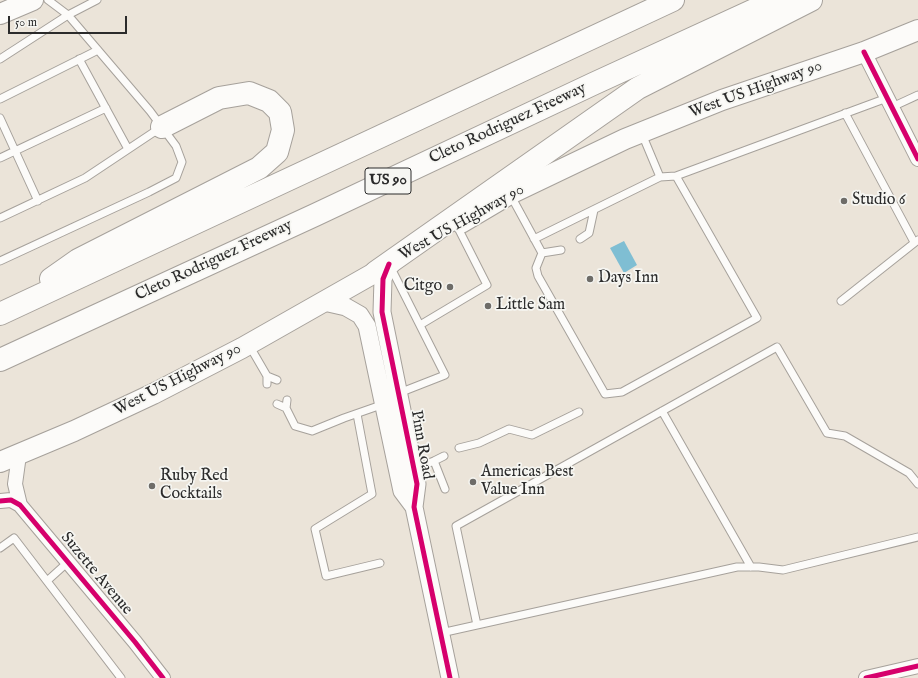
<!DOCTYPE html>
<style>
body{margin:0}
#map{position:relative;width:918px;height:678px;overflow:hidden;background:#ebe4d9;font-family:"IM FELL English",serif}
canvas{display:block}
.scale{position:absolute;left:8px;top:16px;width:119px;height:18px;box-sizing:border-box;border:2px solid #2b2b2b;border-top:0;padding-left:5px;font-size:12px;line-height:14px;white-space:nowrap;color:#2b2b2b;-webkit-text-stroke:3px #f6f6f2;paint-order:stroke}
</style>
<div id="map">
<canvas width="918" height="678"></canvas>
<div class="scale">50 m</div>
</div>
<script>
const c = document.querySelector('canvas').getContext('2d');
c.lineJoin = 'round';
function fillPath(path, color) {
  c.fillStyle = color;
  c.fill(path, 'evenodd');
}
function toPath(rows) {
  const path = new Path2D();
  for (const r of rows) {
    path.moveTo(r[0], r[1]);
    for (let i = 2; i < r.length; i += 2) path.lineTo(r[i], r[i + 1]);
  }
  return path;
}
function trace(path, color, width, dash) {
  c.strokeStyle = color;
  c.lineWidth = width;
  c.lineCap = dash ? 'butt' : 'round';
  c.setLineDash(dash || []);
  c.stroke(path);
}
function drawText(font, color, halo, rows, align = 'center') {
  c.font = font + ' "IM FELL English",serif';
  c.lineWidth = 3.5;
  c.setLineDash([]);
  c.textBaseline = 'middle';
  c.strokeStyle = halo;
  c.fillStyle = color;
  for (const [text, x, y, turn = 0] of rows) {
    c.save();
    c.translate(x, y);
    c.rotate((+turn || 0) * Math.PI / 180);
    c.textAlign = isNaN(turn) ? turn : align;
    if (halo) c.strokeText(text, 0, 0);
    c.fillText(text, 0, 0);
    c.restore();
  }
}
const water = toPath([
 [624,241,637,265,624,273,610,248]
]);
const service = toPath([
 [0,59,68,15,97,0],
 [79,59,128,149],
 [0,99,98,50],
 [892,107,918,95],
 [845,113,914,242],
 [0,118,38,201],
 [642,134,660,177,676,176,887,98],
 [0,158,106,108],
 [511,196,542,253,536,268,538,276,605,394,622,392,757,318,676,176],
 [0,218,85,178,160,128],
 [534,239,660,177],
 [580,239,589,233,594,210],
 [542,253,561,250],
 [0,261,149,192,176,178,182,162,176,146,150,111,68,15,48,0],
 [390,266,445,375,399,393],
 [841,301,918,240],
 [420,325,487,285,456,224],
 [249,345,267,376,267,384],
 [267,376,277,380],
 [277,404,286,408,295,426,312,431,344,418,384,404],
 [286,408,287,400],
 [662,411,751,567],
 [357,414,372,494,315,529,326,576,380,563],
 [459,448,479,443,509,429,532,435,579,412],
 [434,461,445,489],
 [414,469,434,461,444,456],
 [0,548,14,538,121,678],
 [47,581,68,562],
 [477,625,456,526,777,347,827,433,845,436,909,473,918,484],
 [441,633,737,567,759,567,783,570,918,537]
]);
const minor = toPath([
 [864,52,918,159],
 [19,455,15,484,20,505],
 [0,501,11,500,20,505,135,642,163,678],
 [866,678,918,666]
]);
const tertiary = toPath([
 [389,264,383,279,382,312,417,484,414,507,450,678],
 [324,302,346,307,360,315,367,326,402,491,414,507]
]);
const secondary = toPath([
 [0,14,33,0],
 [461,223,510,194,625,139,722,100,864,52,918,30],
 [0,462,74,431,153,394,242,348,390,264]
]);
const motorway = toPath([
 [376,272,638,88,811,0],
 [51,279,78,260,259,168,277,152,283,130,280,112,269,101,249,93,219,98,162,127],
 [0,314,673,0],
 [0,360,315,215,593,84,776,0]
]);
const cycleway = toPath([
 [864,52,918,159],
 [389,264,383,279,382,312,417,484,414,507,450,678],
 [0,501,11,500,20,505,135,642,163,678],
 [866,678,918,666]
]);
const markers = [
 [844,201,4,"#6e6c68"],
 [590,279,4,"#6e6c68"],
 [450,287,4,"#6e6c68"],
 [488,306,4,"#6e6c68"],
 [473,482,4,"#6e6c68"],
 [152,486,4,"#6e6c68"]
];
const shields = [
 [388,181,46]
];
const shieldNames = [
 ["US 90",388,181]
];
const streetNames = [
 ["West US Highway 90",756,90,-20],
 ["Cleto Rodriguez Freeway",508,124,-25],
 ["West US Highway 90",462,223,-29],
 ["Cleto Rodriguez Freeway",214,261,-25],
 ["West US Highway 90",178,380,-27],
 ["Pinn Road",421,445,80],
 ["Suzette Avenue",96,574,50]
];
const poiNames = [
 ["Studio 6",852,201],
 ["Days Inn",598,279],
 ["Citgo",442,287,"right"],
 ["Little Sam",496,306],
 ["Americas Best",481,473],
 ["Value Inn",481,491],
 ["Ruby Red",160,477],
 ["Cocktails",160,495]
];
fillPath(water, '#7fbed3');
trace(service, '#a6a19b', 9);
trace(minor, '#a6a19b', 16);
trace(tertiary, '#a6a19b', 19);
trace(secondary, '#a6a19b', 22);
trace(motorway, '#a6a19b', 24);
trace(service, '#fcfbf9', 7);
trace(minor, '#fcfbf9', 14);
trace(tertiary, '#fcfbf9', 17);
trace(secondary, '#fcfbf9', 20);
trace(motorway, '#fcfbf9', 22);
trace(cycleway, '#d6006c', 5);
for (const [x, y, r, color] of markers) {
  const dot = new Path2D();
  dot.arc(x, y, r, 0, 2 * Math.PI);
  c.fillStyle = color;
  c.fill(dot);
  trace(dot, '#f6f6f2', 1.5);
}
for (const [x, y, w] of shields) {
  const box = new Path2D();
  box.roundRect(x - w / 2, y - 13, w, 26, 3);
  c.fillStyle = '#f6f6f2';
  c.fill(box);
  trace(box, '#2b2b2b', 1);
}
drawText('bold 15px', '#2b2b2b', null, shieldNames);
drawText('16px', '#2b2b2b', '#f6f6f2', streetNames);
drawText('16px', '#2b2b2b', '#f6f6f2', poiNames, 'left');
</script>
